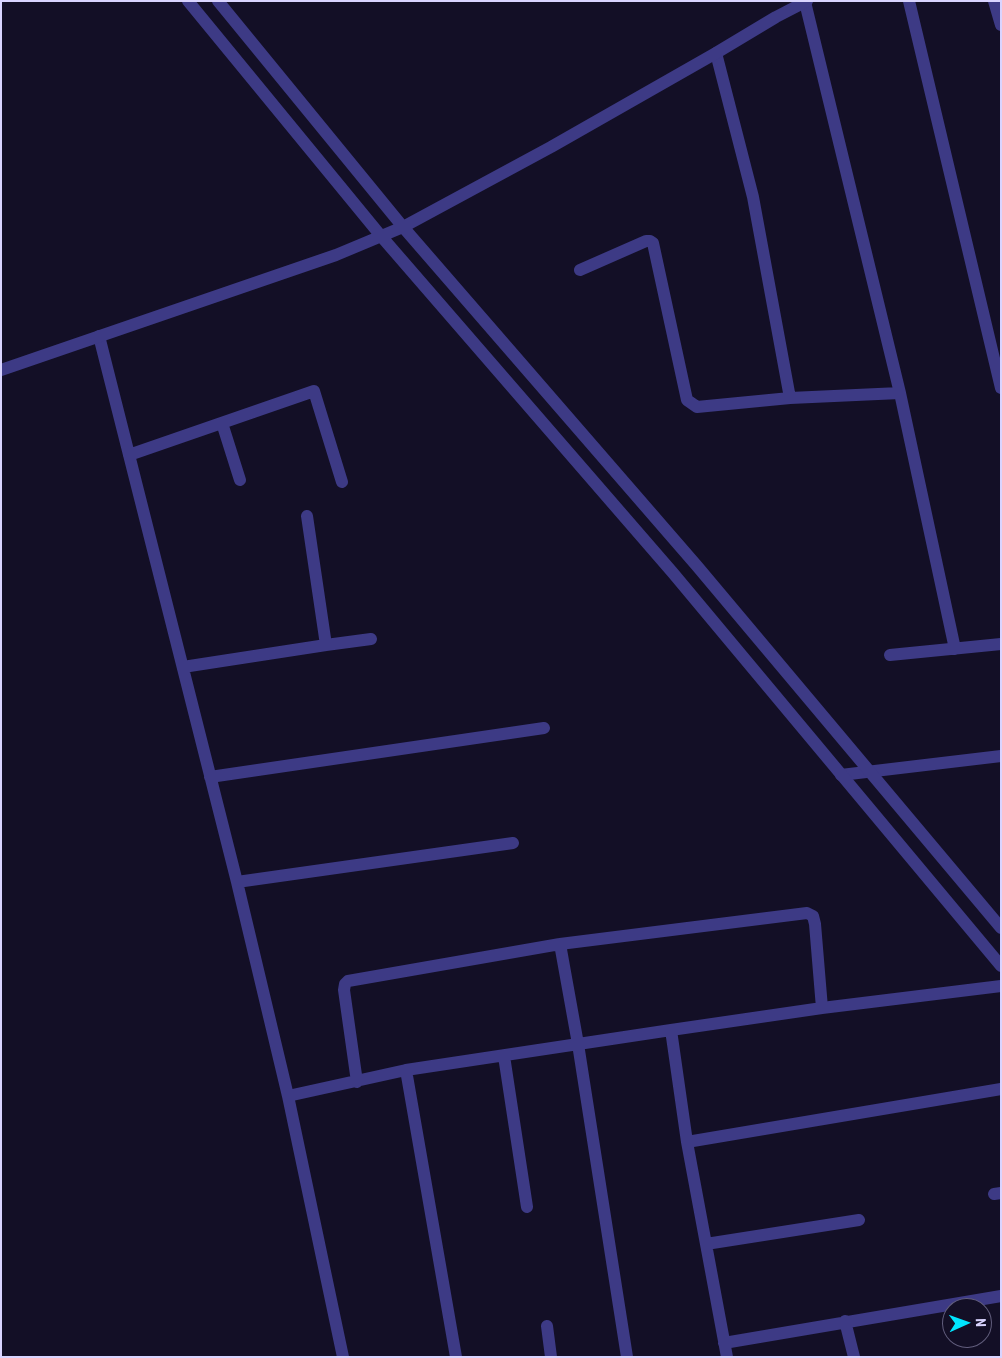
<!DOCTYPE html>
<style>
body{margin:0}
#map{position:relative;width:1002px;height:1358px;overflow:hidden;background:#130f26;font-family:"Roboto Condensed",sans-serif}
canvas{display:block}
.frame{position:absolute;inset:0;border:2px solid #d9d4ff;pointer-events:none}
.north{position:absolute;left:942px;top:1298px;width:50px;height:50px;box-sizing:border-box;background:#130f26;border:1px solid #625e7d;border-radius:50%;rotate:88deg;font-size:14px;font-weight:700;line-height:20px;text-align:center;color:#d9d4ff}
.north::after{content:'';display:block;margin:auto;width:18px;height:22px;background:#00e5ff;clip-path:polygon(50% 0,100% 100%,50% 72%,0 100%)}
</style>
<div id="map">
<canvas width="1002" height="1358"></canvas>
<div class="frame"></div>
<div class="north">N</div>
</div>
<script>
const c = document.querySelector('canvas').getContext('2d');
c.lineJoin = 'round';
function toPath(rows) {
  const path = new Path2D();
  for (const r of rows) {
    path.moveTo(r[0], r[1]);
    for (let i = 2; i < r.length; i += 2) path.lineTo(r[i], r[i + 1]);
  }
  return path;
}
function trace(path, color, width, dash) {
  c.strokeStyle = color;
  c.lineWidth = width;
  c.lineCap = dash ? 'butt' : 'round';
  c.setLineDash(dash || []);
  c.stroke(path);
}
const minor = toPath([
 [909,1,1001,388],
 [994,1,1001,25],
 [805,2,900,393,955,649],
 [716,53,753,197,790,398,900,393],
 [580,270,646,241,650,241,653,243,687,400,697,407,790,398],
 [99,336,237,882,288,1096,343,1357],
 [222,423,240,480],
 [129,455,314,391,342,482],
 [326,645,371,639],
 [890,655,1001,644],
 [183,667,326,645,307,516],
 [841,775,1001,756],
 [210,777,544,728],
 [237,882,513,843],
 [560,944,578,1044,627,1357],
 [504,1056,527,1207],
 [406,1070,456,1357],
 [357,1082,344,990,345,984,348,981,560,944,807,913,813,916,815,924,822,1008],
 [288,1096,406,1070,671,1030],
 [687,1142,1001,1089],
 [994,1194,1001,1193],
 [706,1244,859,1220],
 [845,1321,854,1357],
 [547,1326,551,1357],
 [724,1343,1001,1296],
 [727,1357,687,1142,671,1030,822,1008,1001,986]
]);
const tertiary = toPath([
 [188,1,381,236,673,573,1001,966],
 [218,1,403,227,697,566,1001,928],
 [1,370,336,255,403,227,551,147,716,53,776,17,807,1]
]);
trace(minor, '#3d3a85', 12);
trace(tertiary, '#3d3a85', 12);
</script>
